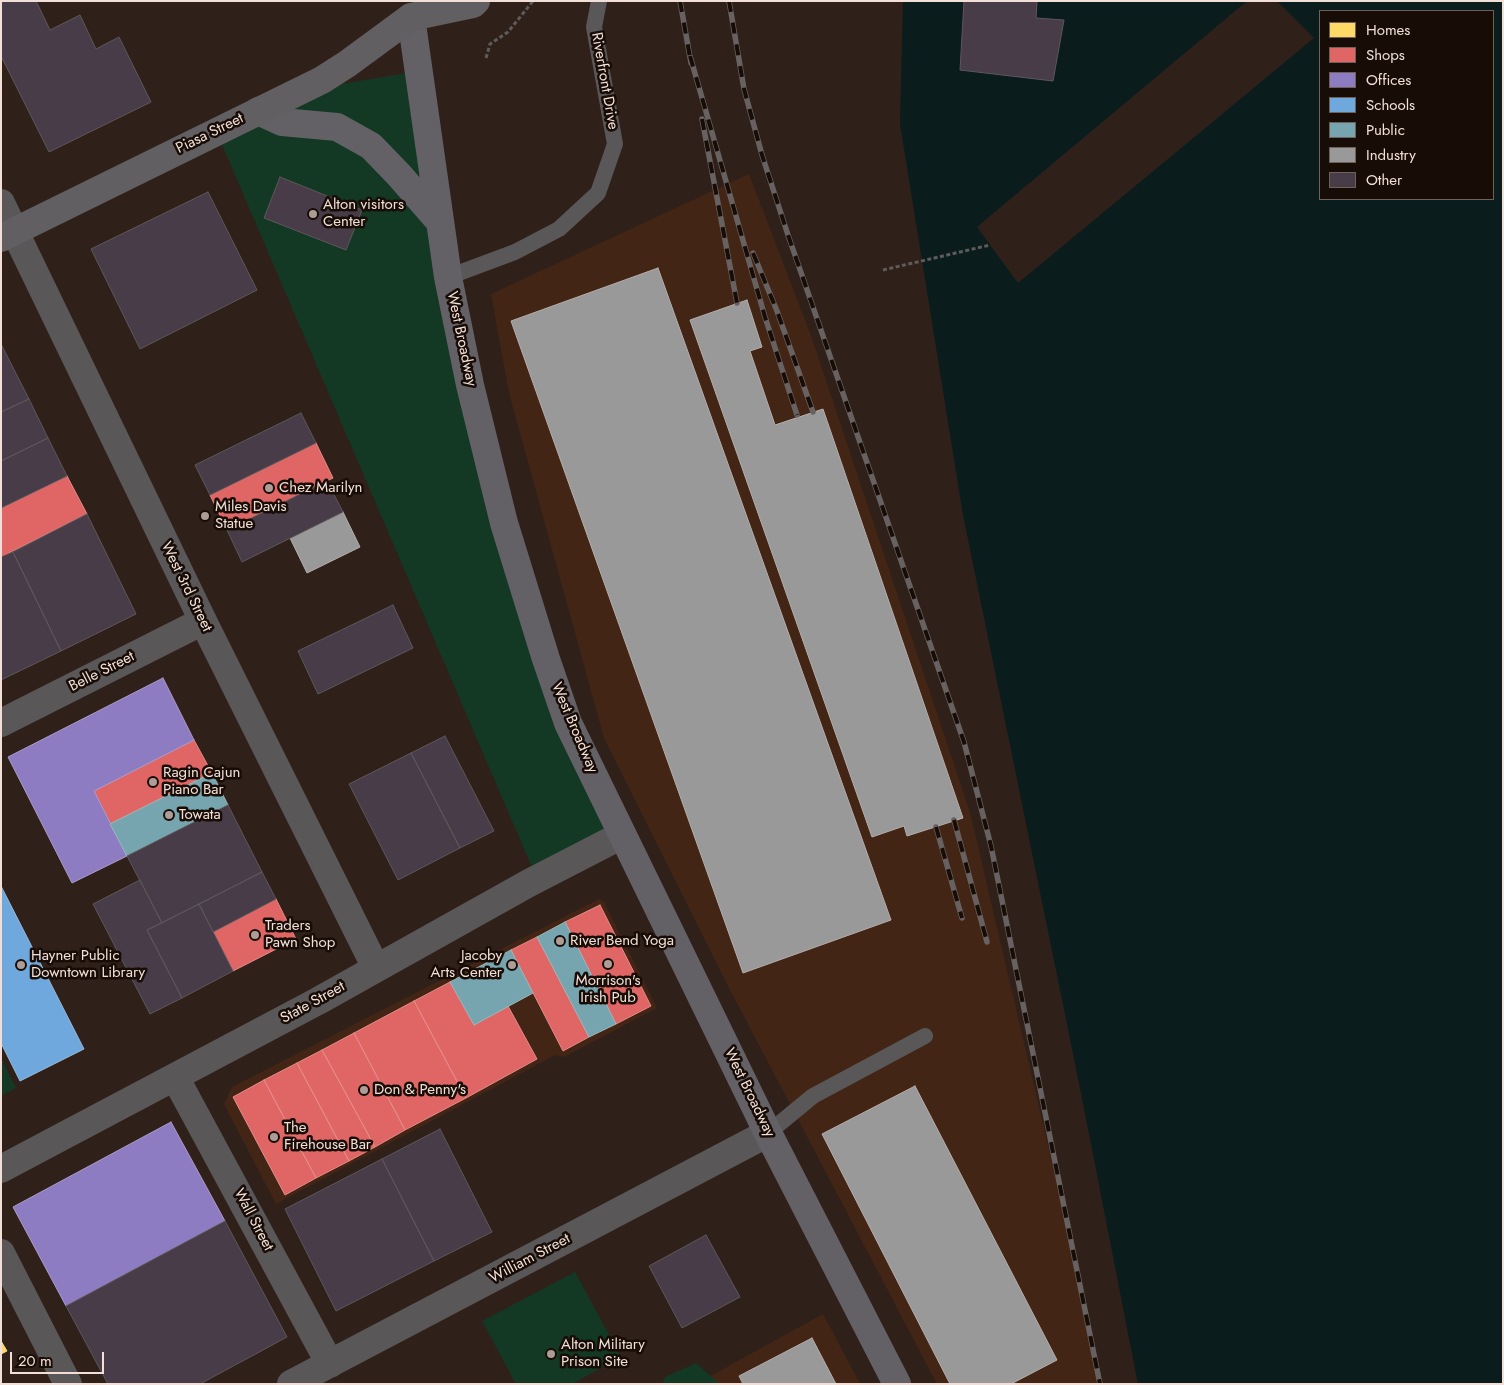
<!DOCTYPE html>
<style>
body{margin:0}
#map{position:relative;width:1504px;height:1385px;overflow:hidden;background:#2f211a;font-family:Jost,sans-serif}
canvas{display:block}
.frame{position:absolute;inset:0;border:2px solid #f2e0d8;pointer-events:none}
.legend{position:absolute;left:1319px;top:10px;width:175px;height:190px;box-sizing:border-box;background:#170c06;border:1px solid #6f615a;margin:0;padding:6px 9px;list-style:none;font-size:15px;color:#f2e0d8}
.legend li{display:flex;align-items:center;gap:10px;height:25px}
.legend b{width:25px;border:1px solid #6f615a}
.scale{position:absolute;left:10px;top:1352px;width:94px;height:22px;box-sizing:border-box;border:2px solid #f2e0d8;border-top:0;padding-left:6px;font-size:15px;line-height:18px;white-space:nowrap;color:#f2e0d8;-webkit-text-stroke:4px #170c06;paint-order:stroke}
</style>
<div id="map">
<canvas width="1504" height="1385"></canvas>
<div class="frame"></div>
<ul class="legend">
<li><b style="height:14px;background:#ffd966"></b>Homes</li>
<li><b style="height:14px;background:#e06666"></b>Shops</li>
<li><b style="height:14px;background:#8e7cc3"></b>Offices</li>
<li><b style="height:14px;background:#6fa8dc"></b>Schools</li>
<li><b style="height:14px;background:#76a5af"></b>Public</li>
<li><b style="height:14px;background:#999"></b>Industry</li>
<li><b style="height:14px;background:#473c47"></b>Other</li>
</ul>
<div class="scale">20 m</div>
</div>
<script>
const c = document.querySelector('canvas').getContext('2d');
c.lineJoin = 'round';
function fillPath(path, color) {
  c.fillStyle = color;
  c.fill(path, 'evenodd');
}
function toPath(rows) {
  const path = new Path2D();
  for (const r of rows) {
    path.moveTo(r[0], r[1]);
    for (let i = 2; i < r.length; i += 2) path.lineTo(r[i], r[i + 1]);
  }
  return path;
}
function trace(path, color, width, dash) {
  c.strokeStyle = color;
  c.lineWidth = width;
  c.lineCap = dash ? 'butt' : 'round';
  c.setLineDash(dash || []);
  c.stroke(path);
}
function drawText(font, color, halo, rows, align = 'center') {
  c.font = font + ' Jost,sans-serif';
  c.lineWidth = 5;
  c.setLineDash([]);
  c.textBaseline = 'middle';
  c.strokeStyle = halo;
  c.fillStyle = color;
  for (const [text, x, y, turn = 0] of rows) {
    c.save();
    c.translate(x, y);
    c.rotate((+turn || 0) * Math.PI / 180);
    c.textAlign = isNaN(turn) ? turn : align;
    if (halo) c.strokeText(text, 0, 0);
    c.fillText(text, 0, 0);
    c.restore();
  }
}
const built = toPath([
 [749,174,813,341,970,812,1057,1184,1101,1384,937,1384,728,986,604,738,509,393,491,294],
 [599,899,604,902,657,1008,564,1057,555,1055,276,1204,224,1104,232,1087],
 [823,1314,860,1384,696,1384]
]);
const green = toPath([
 [407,73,512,581,552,720,607,832,534,872,220,140,335,85],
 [1,1058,16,1088,1,1096],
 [575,1272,621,1357,572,1384,516,1384,482,1321],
 [696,1363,720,1384,662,1384,665,1377]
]);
const water = toPath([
 [903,1,1503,1,1503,1384,1138,1384,1079,1083,963,515,900,124],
 [1320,11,1493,11,1493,199,1320,199]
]);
const pier = toPath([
 [1247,1,1277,1,1314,38,1018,283,977,227]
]);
const homes = toPath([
 [1,1341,7,1351,1,1354,1,1341]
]);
const shops = toPath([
 [316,443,333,478,227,530,210,495,316,443],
 [67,476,87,514,1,557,1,508,67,476],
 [194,740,212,773,110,824,94,791,194,740],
 [276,899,296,939,233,971,213,932,276,899],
 [600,905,651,1006,616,1024,565,922,600,905],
 [537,937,589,1037,563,1051,511,950,537,937],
 [450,982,474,1025,508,1006,537,1059,466,1098,414,1001,450,982],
 [414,1001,466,1098,405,1130,354,1033,414,1001],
 [354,1033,405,1130,375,1147,322,1050,354,1033],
 [322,1050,375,1147,349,1161,297,1063,322,1050],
 [297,1063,349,1161,316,1178,264,1080,297,1063],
 [264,1080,316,1178,285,1195,233,1097,264,1080]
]);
const offices = toPath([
 [163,678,194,740,94,791,127,856,72,883,8,757,163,678],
 [171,1122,225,1221,66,1306,13,1207,171,1122]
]);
const schools = toPath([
 [1,886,84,1049,20,1081,1,1043,1,886]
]);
const public = toPath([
 [212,773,228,805,127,856,110,824,212,773],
 [565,922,616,1024,589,1037,537,937,565,922],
 [511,950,533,993,474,1025,450,982,511,950]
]);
const industry = toPath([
 [658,268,891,920,743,973,511,321,658,268],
 [747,300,762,347,750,351,775,425,823,409,963,818,907,836,904,826,872,837,690,320,747,300],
 [343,512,360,547,307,573,290,538,343,512],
 [915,1086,1057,1360,1011,1384,950,1384,822,1134,915,1086],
 [812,1338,836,1384,743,1384,739,1376,812,1338]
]);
const building = toPath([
 [1,1,36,1,50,30,80,15,96,49,119,37,151,102,49,152,1,56,1,1],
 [964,1,1037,1,1036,18,1064,20,1053,81,960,70,964,1],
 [280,177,362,210,346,250,264,218,280,177],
 [208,192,257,290,140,349,91,249,208,192],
 [1,344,29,399,1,412,1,344],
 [29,399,48,438,1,461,1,412,29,399],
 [301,413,316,443,210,495,195,465,301,413],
 [48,438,67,476,1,508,1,461,48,438],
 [327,481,343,512,242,562,227,530,327,481],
 [87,514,136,614,61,651,13,552,87,514],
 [13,552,61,651,1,680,1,557,13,552],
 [393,605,413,648,318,694,298,651,393,605],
 [445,736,494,831,460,848,411,753,445,736],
 [411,753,460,848,398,880,349,784,411,753],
 [228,805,262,872,162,923,127,856,228,805],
 [262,872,276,899,213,932,199,904,262,872],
 [140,880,162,923,147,930,182,998,150,1014,93,904,140,880],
 [199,904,233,971,182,998,147,930,199,904],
 [440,1129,492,1232,434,1261,382,1159,440,1129],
 [382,1159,434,1261,336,1311,285,1209,382,1159],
 [225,1221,287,1337,200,1384,108,1384,66,1306,225,1221],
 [706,1235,740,1297,682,1328,649,1266,706,1235]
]);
const path = toPath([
 [486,58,490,44,508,32,533,1],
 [883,270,990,245]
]);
const service = toPath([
 [448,277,515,252,559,229,598,193,615,144,594,27,599,1],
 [768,1133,813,1096,925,1036]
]);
const minor = toPath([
 [1,203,203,621,376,968],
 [1,723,203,621],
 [175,1077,330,1364],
 [1,1169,318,1001,529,883,622,835],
 [1,1253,68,1384],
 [291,1384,768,1133]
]);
const primary = toPath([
 [411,17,448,277,470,385,504,523,546,659,568,723,768,1133,897,1384],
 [258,111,282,122,337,127,371,146,399,175,440,222]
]);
const trunk = toPath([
 [1,238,322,80,347,64,411,17,473,4,476,1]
]);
const rail = toPath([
 [680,1,691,63],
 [729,1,744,89,762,155,788,235,964,742,991,846,1100,1384],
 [690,56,765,317,797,415],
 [702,119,737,303],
 [753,253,777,311,813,412],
 [954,820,987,942],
 [936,827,962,918]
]);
const markers = [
 [313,214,5,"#ae9d96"],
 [269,488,5,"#ae9d96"],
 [205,516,5,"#ae9d96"],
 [153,782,5,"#ae9d96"],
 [169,815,5,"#ae9d96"],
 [255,935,5,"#ae9d96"],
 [560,941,5,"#ae9d96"],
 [608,964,5,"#ae9d96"],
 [21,965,5,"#ae9d96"],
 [512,965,5,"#ae9d96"],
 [364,1090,5,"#ae9d96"],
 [274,1137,5,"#ae9d96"],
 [551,1354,5,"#ae9d96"]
];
const streetNames = [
 ["Riverfront Drive",604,81,80],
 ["Piasa Street",210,134,-26],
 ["West Broadway",461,339,78],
 ["West 3rd Street",186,587,64],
 ["Belle Street",102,672,-27],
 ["West Broadway",574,728,67],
 ["State Street",313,1003,-29],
 ["West Broadway",749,1093,64],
 ["Wall Street",253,1220,62],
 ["William Street",530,1259,-28]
];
const poiNames = [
 ["Alton visitors",323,205],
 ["Center",323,222],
 ["Chez Marilyn",279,488],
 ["Miles Davis",215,507],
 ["Statue",215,524],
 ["Ragin Cajun",163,773],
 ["Piano Bar",163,790],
 ["Towata",179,815],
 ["Traders",265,926],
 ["Pawn Shop",265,943],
 ["River Bend Yoga",570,941],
 ["Hayner Public",31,956],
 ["Downtown Library",31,973],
 ["Jacoby",502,956,"right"],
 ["Arts Center",502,973,"right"],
 ["Morrison's",608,981,"center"],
 ["Irish Pub",608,998,"center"],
 ["Don & Penny's",374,1090],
 ["The",284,1128],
 ["Firehouse Bar",284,1145],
 ["Alton Military",561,1345],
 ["Prison Site",561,1362]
];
fillPath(built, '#432515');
fillPath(green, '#133824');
fillPath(water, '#0b1c1c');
fillPath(pier, '#2f211a');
fillPath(homes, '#ffd966');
trace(homes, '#fbdb88', 1);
fillPath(shops, '#e06666');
trace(shops, '#e58b88', 1);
fillPath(offices, '#8e7cc3');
trace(offices, '#ac9ac9', 1);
fillPath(schools, '#6fa8dc');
trace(schools, '#96b9db', 1);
fillPath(public, '#76a5af');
trace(public, '#9bb7bb', 1);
fillPath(industry, '#999');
trace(industry, '#b4aeac', 1);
fillPath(building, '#473c47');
trace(building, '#5e575a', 1);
trace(path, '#5f5b5b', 3, [4, 2.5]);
trace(service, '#5a5759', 16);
trace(minor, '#5a5759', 28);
trace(primary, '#636165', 28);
trace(trunk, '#615f62', 28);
trace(rail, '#676261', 5.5);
trace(rail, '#170c06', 4, [11]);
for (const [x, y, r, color] of markers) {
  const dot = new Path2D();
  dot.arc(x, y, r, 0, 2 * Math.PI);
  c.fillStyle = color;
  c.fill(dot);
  trace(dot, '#170c06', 2);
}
drawText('15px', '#f2e0d8', '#170c06', streetNames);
drawText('15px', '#f2e0d8', '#170c06', poiNames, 'left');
</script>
